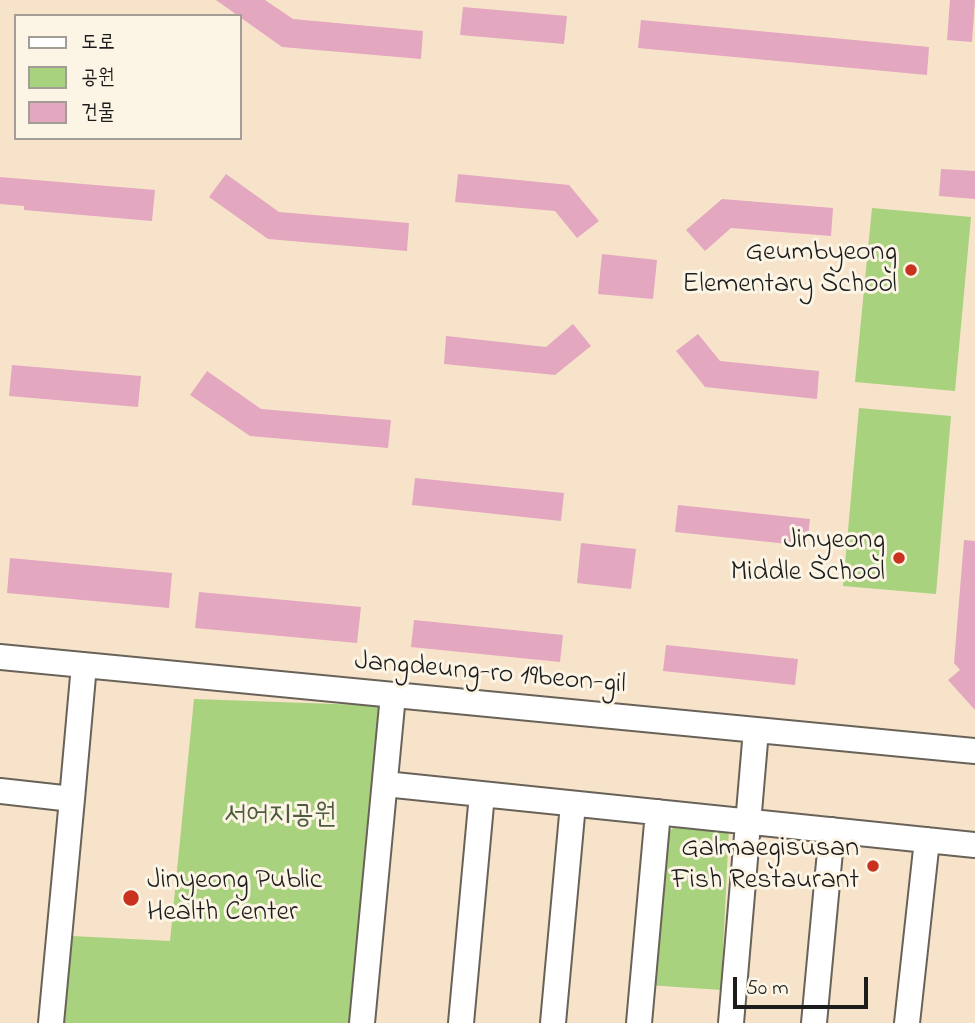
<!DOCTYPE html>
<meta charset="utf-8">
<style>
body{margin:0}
#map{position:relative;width:975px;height:1023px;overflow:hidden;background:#f7e3ca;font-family:"Indie Flower","Poor Story",sans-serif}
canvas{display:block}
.legend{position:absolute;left:14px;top:14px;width:228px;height:126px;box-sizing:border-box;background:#fcf5e5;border:2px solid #a29e95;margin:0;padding:9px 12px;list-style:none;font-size:21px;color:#1c1c1c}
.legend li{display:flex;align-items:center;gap:14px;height:35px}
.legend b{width:35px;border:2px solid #a29e95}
.scale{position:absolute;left:733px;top:977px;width:135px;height:32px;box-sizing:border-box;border:4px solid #1c1c1c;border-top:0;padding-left:9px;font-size:21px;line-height:24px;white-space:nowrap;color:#1c1c1c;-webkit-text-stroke:5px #fcf5e5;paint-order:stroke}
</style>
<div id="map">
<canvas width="975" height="1023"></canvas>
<ul class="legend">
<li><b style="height:9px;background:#fff"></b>도로</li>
<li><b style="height:19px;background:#a8d27d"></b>공원</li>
<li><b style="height:19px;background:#e3a7c0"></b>건물</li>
</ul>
<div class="scale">50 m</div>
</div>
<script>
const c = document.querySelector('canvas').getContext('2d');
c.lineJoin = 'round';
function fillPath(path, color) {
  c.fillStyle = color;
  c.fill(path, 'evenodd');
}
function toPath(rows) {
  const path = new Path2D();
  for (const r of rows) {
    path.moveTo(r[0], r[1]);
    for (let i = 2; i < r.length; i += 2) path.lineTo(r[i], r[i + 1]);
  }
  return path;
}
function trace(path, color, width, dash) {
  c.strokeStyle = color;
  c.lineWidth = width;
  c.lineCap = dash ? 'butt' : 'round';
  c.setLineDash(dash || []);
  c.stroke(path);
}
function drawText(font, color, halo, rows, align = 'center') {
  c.font = font + ' "Indie Flower","Poor Story",sans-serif';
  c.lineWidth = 6;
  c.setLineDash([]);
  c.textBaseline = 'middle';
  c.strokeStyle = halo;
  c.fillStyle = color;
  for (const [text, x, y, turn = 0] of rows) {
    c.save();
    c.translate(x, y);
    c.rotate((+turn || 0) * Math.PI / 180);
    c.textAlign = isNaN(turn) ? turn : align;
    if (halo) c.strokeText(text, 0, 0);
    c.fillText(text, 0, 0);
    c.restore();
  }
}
const green = toPath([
 [872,208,971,217,955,391,855,382],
 [859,408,951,416,936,594,843,586],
 [194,699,391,706,354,1023,64,1023,72,936,170,941],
 [677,824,729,829,721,990,648,985,661,840]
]);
const building = toPath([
 [216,0,265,0,293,19,423,31,421,59,282,47],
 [950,0,975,0,972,42,947,40],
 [463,7,567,16,564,44,460,35],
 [641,20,929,47,927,75,638,48],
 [941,169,975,171,975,199,939,196],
 [226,174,279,212,409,223,407,251,268,239,209,197],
 [458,174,569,185,599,221,577,238,555,211,455,202],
 [0,177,155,190,152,221,24,210,24,206,0,204],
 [722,199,833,208,831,236,731,228,705,251,686,230],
 [602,254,657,260,653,299,598,294],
 [573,324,591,346,555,375,444,364,446,336,546,347],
 [698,334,720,361,819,371,817,399,705,387,676,351],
 [12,365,141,376,138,407,9,396],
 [207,371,261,409,391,420,388,448,250,436,190,395],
 [415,478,564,493,561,521,412,505],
 [678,505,810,519,807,546,675,532],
 [964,540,975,541,975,710,948,680,960,670,954,663],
 [581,543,636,549,631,589,577,583],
 [10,558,172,573,169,608,7,593],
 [199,592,361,607,357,643,195,628],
 [414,620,563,635,560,662,411,647],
 [666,645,798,659,795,685,663,671]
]);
const minor = toPath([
 [0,657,975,751],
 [385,784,975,845],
 [0,791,72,799,51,1023],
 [72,799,84,665],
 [362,1023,393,695],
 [461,1023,482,794],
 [553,1023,573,804],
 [639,1023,658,812],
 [731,1023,756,730],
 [814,1023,832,830],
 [907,1023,927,840]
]);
const markers = [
 [911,270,7,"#c8321e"],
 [899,558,7,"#c8321e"],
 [873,866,7,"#c8321e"],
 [131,898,9,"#c8321e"]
];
const poiNames = [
 ["Geumbyeong",897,254],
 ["Elementary School",897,286],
 ["Jinyeong",885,542],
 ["Middle School",885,574],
 ["Galmaegisusan",859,850],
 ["Fish Restaurant",859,882],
 ["Jinyeong Public",147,882,"left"],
 ["Health Center",147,914,"left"]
];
const streetNames = [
 ["Jangdeung-ro 19beon-gil",490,675,5]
];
const parkNames = [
 ["서어지공원",280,817]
];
fillPath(green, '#a8d27d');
fillPath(building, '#e3a7c0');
trace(minor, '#696259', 28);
trace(minor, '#fff', 24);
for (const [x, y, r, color] of markers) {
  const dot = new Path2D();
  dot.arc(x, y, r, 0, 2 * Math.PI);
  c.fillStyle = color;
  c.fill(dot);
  trace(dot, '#fcf5e5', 2.5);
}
drawText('28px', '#1c1c1c', '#fcf5e5', poiNames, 'right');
drawText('28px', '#1c1c1c', '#fcf5e5', streetNames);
drawText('28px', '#4d5c3e', '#fcf5e5', parkNames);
</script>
